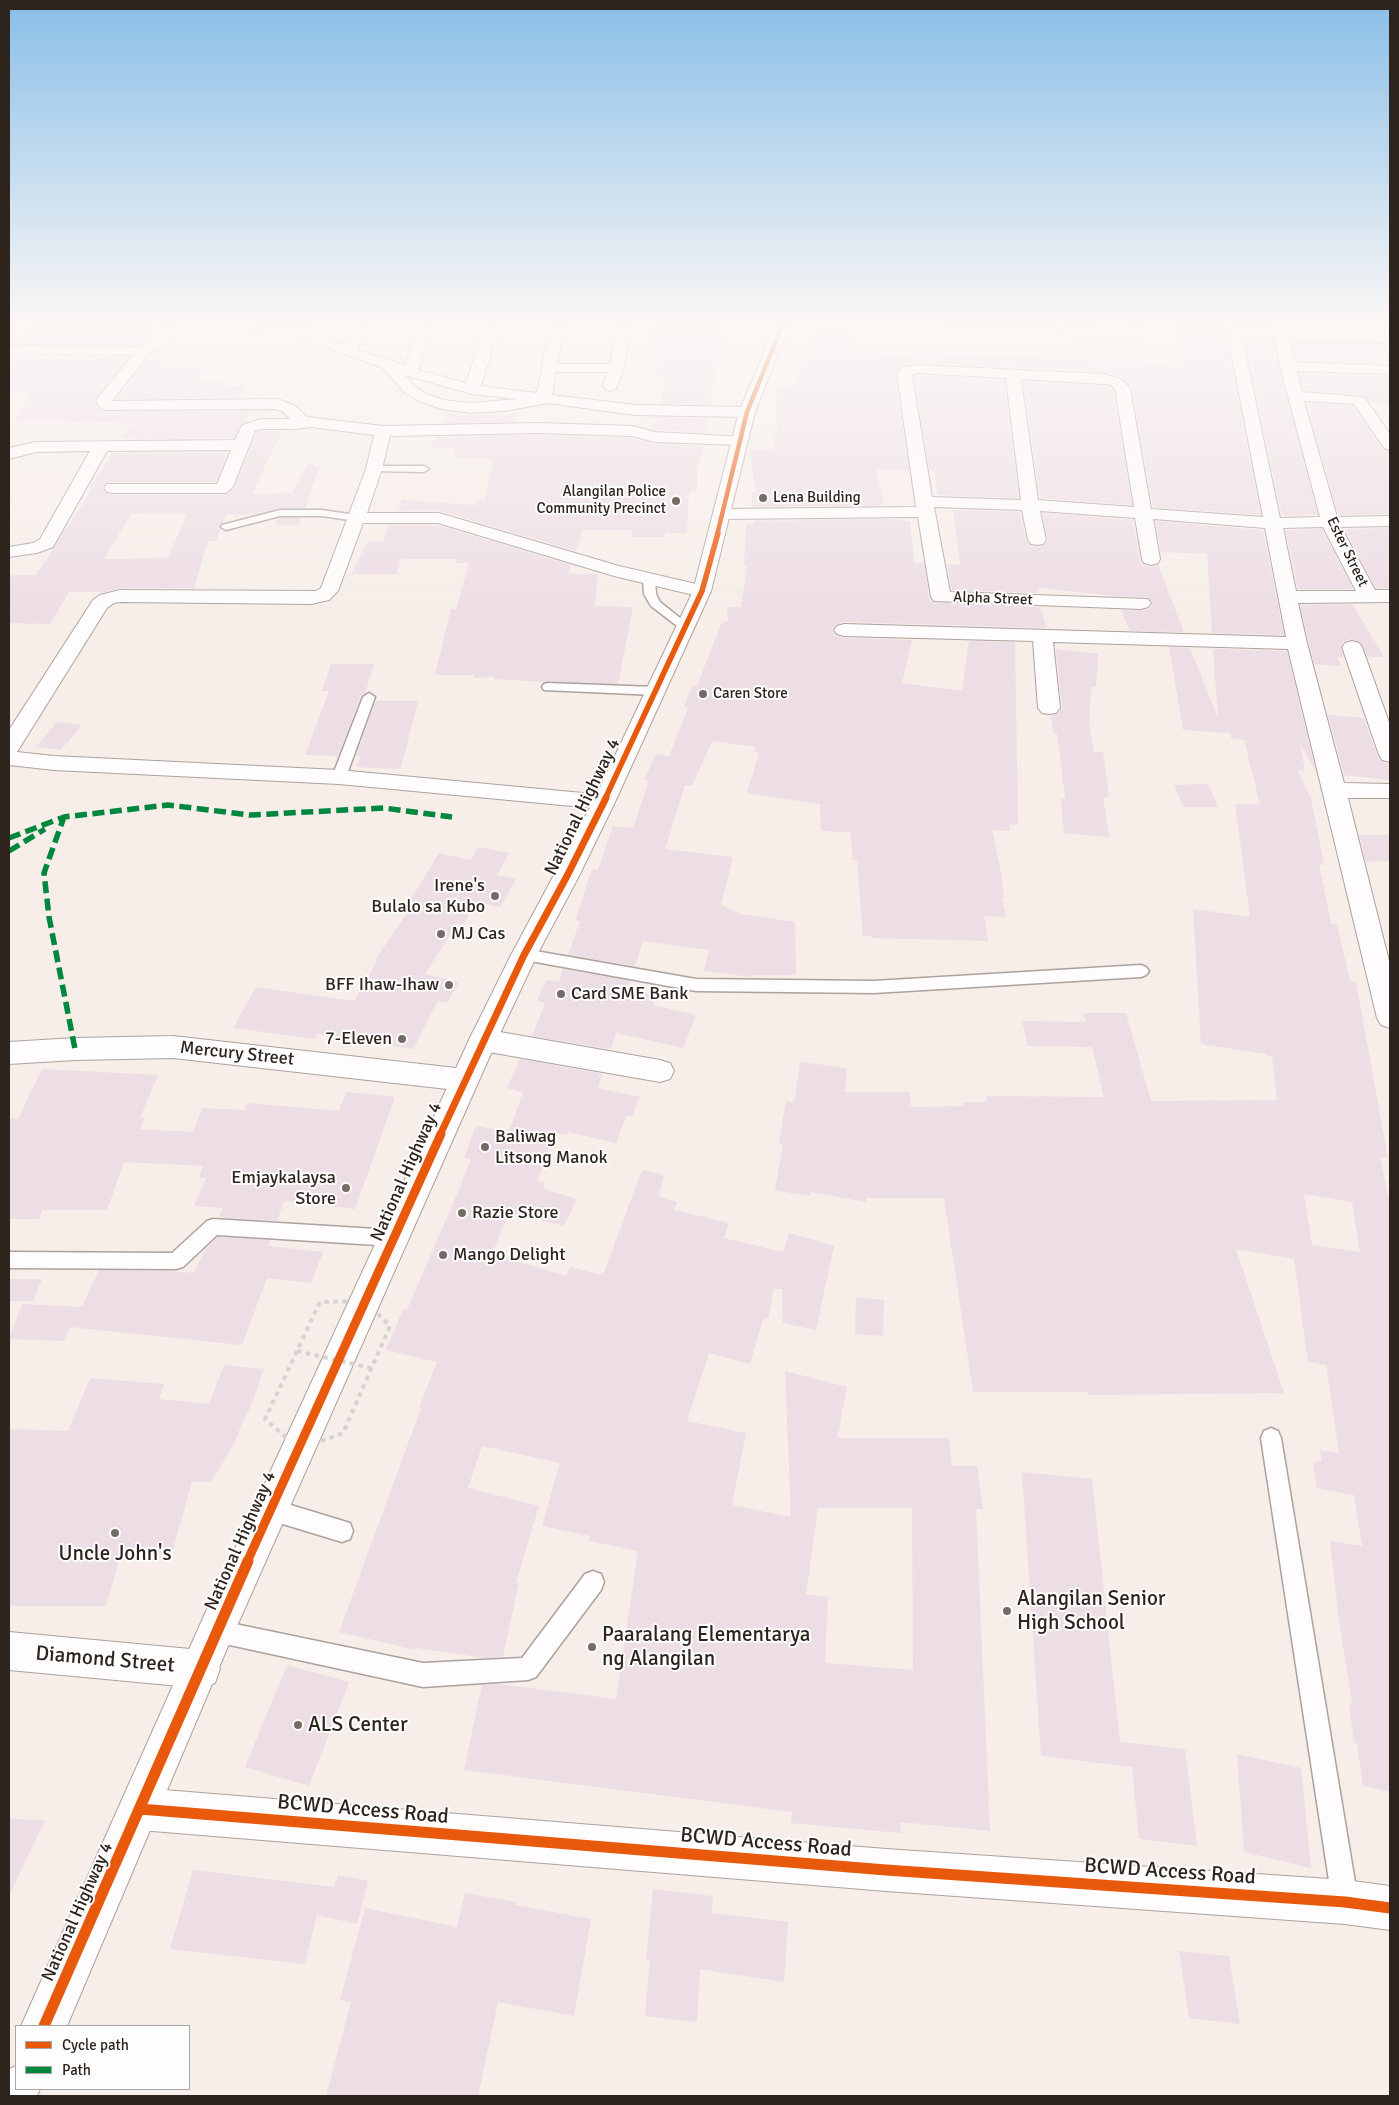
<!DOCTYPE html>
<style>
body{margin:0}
#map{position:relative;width:1399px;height:2105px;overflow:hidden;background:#f7eee9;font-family:Signika,sans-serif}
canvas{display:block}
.frame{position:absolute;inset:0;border:10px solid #2e241e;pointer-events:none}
.legend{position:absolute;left:15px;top:2025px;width:175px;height:65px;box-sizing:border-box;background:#fdfdfd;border:1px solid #aaa6a4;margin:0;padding:6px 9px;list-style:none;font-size:15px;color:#2e241e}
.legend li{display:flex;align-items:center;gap:10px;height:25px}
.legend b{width:25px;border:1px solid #aaa6a4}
</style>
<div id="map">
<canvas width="1399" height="2105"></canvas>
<div class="frame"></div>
<ul class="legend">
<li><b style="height:6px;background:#e8590c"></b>Cycle path</li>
<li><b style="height:6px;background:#00873e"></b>Path</li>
</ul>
</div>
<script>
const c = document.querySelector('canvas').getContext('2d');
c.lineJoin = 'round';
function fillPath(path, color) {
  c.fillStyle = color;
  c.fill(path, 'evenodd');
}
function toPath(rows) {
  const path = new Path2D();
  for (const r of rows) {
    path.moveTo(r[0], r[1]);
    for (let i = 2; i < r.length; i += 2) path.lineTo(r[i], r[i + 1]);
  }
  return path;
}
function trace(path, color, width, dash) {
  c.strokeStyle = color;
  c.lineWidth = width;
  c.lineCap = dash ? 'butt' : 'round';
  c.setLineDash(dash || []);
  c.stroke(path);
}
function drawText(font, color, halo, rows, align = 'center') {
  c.font = font + ' Signika,sans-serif';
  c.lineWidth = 4;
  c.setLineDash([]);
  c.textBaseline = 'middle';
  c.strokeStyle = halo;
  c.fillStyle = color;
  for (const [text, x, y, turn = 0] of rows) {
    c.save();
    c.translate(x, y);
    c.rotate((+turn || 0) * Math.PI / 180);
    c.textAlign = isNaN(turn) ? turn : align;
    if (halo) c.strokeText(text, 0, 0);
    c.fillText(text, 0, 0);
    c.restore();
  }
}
const building = toPath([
 [32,326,154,326,148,334,152,334,142,345,14,343],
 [651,326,725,326,710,404,660,404,665,378,656,378,659,355,647,354],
 [1176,326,1224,326,1261,515,1153,507,1132,388,1122,377,1104,372,916,363,902,366,895,375,909,470,876,470,884,505,753,507,751,493,756,492,749,450,774,449,774,434,777,434,776,387,794,387,815,328,854,332,853,352,915,356,915,353,950,354,1128,362,1128,361,1179,365],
 [1244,339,1273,340,1278,366,1318,515,1282,516],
 [1291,341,1390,345,1390,364,1296,360],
 [9,355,129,357,95,399,98,409,104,412,251,411,246,422,240,424,234,438,121,439,131,424,116,423,117,422,14,421,19,414,16,414,30,398,25,398,31,391,9,391],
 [147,359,168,360,162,367,209,368,199,381,224,382,222,385,247,386,237,398,116,399],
 [1299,373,1390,376,1390,404,1371,404,1364,395,1304,390],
 [916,375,1004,380,1019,498,938,495,934,470,929,470,914,376],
 [1023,381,1104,386,1110,387,1113,390,1132,505,1040,498],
 [1307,403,1353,406,1382,449,1388,451,1390,454,1390,514,1338,515],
 [446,414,472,415,517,414,515,422,442,423],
 [658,417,708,418,705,433,652,429,653,424,656,424],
 [262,431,282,431,252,494,292,493,308,463,319,468,305,508,280,508,256,514,226,515,223,523,219,526,221,529,216,541,208,541,194,588,120,588,106,592,69,592,50,624,9,623,9,575,36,575,93,488,89,488,112,453,228,452,216,482,107,482,102,488,106,493,113,495,226,495,235,488,256,433],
 [132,513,187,514,168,558,104,559],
 [513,435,632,438,654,444,703,446,699,466,697,466,697,491,689,491,687,533,665,533,665,537,632,537,632,530,583,530,576,551,440,511,398,511,402,500,475,505,477,500,485,500,493,458,453,458,456,448,431,447,436,437],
 [953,510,1020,512,1026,541,1031,546,1037,547,1044,545,1048,540,1042,513,1133,520,1140,560,1143,565,1150,567,1158,565,1184,632,1130,631,1121,610,1141,611,1149,609,1153,603,1148,597,1115,596,1049,589,1037,588,1038,593,952,590,947,564,960,565],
 [278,518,302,518,299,525,275,525],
 [887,519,910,521,914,563,924,563,929,597,932,602,1041,607,1046,628,844,622,836,624,832,630,836,636,844,638,912,640,902,683,962,691,969,641,1015,642,1018,825,1009,824,1010,831,992,830,1001,874,1004,898,1002,898,1006,917,984,916,988,941,871,938,871,936,863,936,857,860,853,860,850,832,821,831,820,804,747,793,759,753,754,752,756,747,712,741,692,786,685,785,665,849,733,857,721,905,741,914,795,922,796,975,752,975,752,977,704,971,709,950,643,941,635,966,568,955,580,921,575,921,592,869,598,870,613,826,633,828,649,781,644,780,656,754,669,756,688,708,684,707,693,685,697,686,722,622,728,622,727,607,741,607,747,566,744,566,746,524,755,524,754,521],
 [1155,521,1263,530,1284,635,1212,633,1207,554,1161,552],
 [388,525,438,525,571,565,568,574,598,574,595,606,633,607,618,684,544,682,494,679,494,677,473,678,474,675,435,675,451,609,456,609,469,563,455,563,456,559,401,559,397,574,351,574,368,541,383,542],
 [1390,528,1390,588,1376,588,1344,529],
 [1322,529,1353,589,1298,589,1285,530],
 [1352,604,1384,657,1367,657,1360,642,1351,639,1344,641,1340,646,1343,657,1338,657,1341,666,1314,664,1300,605],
 [1169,647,1190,648,1218,718,1213,649,1287,651,1316,772,1300,744,1305,771,1297,770,1311,798,1324,865,1319,864,1331,923,1337,924,1350,981,1356,982,1388,1158,1380,1157,1390,1205,1390,1792,1363,1786,1357,1743,1354,1743,1349,1703,1352,1704,1339,1620,1330,1541,1362,1546,1354,1495,1317,1488,1313,1463,1322,1461,1320,1450,1339,1453,1326,1365,1308,1362,1294,1259,1236,1249,1284,1393,1089,1395,1088,1392,973,1392,944,1198,866,1198,866,1202,810,1192,809,1196,775,1190,783,1144,779,1143,786,1101,794,1103,800,1062,847,1068,845,1092,909,1092,911,1107,964,1106,963,1102,987,1102,986,1096,1104,1097,1092,1047,1028,1046,1022,1021,1086,1022,1083,1013,1126,1013,1151,1101,1277,1100,1272,1057,1267,1056,1266,1054,1201,1044,1193,909,1250,917,1235,804,1260,804,1244,740,1231,738,1230,733,1183,730],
 [1304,1194,1352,1202,1360,1252,1312,1245],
 [1056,649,1098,654,1096,687,1091,687,1089,725,1094,752,1103,752,1109,797,1103,797,1109,837,1064,833,1061,799,1065,799,1059,748,1057,734,1053,733,1051,716,1057,714,1062,708],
 [331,664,374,664,365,693,361,696,338,756,305,755,329,691,322,691],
 [376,701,418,701,401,768,398,769,356,767,361,756,356,756],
 [1328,715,1364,718,1377,756,1382,762,1390,764,1390,780,1344,775],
 [57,722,82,725,61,750,36,747],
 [1208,784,1218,807,1183,807,1174,785],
 [1359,835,1390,835,1390,861,1366,862],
 [478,847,509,853,497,875,516,879,500,907,476,902,463,925,457,924,425,974,459,982,447,1003,438,1001,413,1049,317,1034,314,1039,233,1028,256,987,354,1001,377,961,375,960,407,913,403,912,439,853,471,860],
 [563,969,631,981,628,990,656,995,653,1005,696,1015,683,1048,616,1033,611,1049,532,1036,545,1003,537,1001,546,980,559,982],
 [520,1059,602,1074,598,1088,640,1097,632,1117,626,1116,616,1143,568,1132,567,1135,555,1133,537,1181,545,1182,543,1189,577,1199,564,1226,509,1213,492,1254,566,1276,570,1267,603,1275,642,1170,664,1175,659,1196,677,1202,674,1210,729,1223,724,1238,783,1252,789,1233,834,1246,816,1330,783,1323,782,1289,774,1289,768,1319,763,1318,750,1364,709,1353,687,1421,746,1433,732,1505,791,1517,785,1371,847,1387,837,1438,949,1438,952,1466,977,1466,983,1509,976,1509,990,1831,900,1822,901,1833,791,1823,792,1812,464,1770,482,1685,498,1684,616,1699,638,1551,589,1541,590,1536,542,1526,560,1463,482,1446,468,1488,539,1506,516,1582,519,1582,503,1657,485,1658,416,1648,415,1650,339,1632,421,1408,419,1407,437,1362,386,1350,403,1309,407,1310,460,1187,471,1159,464,1158,476,1126,509,1132,523,1092,507,1088],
 [818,1508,912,1508,913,1670,825,1663,828,1597,806,1594],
 [42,1069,158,1075,140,1118,144,1118,140,1129,193,1132,202,1108,245,1110,247,1103,339,1111,346,1092,395,1097,355,1209,284,1201,277,1221,219,1217,223,1208,194,1206,206,1178,199,1178,203,1166,124,1162,107,1210,42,1210,39,1219,9,1219,9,1118,18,1119],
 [218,1237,270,1240,268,1246,323,1252,311,1283,267,1278,242,1345,70,1327,64,1341,9,1339,22,1304,82,1307,99,1270,168,1271,194,1273,205,1249],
 [9,1279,42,1279,33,1301,9,1301],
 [856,1297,884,1300,883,1336,855,1334],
 [224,1365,264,1369,249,1411,241,1425,236,1440,211,1482,192,1482,172,1553,121,1553,106,1606,9,1606,9,1429,68,1431,90,1378,164,1384,159,1399,209,1404],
 [1022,1472,1092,1479,1120,1742,1185,1749,1197,1846,1139,1839,1132,1767,1041,1756],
 [287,1665,349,1682,309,1786,245,1767],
 [1237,1754,1301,1768,1311,1868,1244,1852],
 [9,1819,45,1820,9,1896],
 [193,1870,334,1887,338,1875,368,1881,357,1924,317,1915,305,1964,170,1949],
 [653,1889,713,1896,712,1913,788,1922,784,1982,700,1969,697,2022,645,2016,650,1960,646,1960],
 [465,1893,516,1902,515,1905,591,1919,574,2016,498,2002,478,2096,326,2096,351,2002,340,2000,365,1908,457,1927],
 [1179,1951,1229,1956,1240,2024,1189,2018]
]);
const path = toPath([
 [365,1301,390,1326,343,1433,299,1449,265,1419,320,1302,365,1301]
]);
const lane = toPath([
 [374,466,424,466,429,469,424,472,371,471,369,469,374,466],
 [280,510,322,510,356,515,361,518,356,521,322,516,280,516,226,530,221,527,222,525,280,510],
 [649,576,655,579,656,594,660,602,689,625,691,627,689,629,681,629,651,606,644,594,643,579,649,576],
 [548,683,655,687,661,691,655,695,544,690,542,687,544,684,548,683],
 [369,693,375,697,346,777,344,780,334,780,332,777,363,697,369,693],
 [524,949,696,979,874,981,1141,965,1146,967,1149,971,1146,975,1141,977,874,993,696,991,519,959,516,955,519,951,524,949],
 [213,1219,393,1230,399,1232,402,1238,399,1244,393,1246,217,1235,183,1267,176,1269,9,1268,9,1252,172,1253,207,1221,213,1219],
 [1271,1428,1278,1431,1281,1438,1358,1900,1354,1909,1345,1913,1336,1909,1332,1900,1261,1438,1264,1431,1271,1428],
 [271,1499,350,1523,353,1531,350,1539,342,1542,263,1518,260,1510,263,1502,271,1499],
 [593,1571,601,1574,604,1582,601,1590,536,1677,528,1680,423,1687,216,1642,208,1639,205,1631,208,1623,216,1620,423,1663,522,1658,585,1574,593,1571]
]);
const street = toPath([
 [160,326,174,326,174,331,159,350,149,354,112,401,277,399,294,405,307,417,383,426,537,423,633,426,655,432,745,437,747,440,745,443,739,445,654,442,632,436,537,433,390,436,382,469,367,513,439,513,619,566,709,587,711,591,709,595,702,597,614,576,438,523,363,523,338,591,329,600,311,604,120,602,114,603,107,608,17,752,54,756,339,770,604,795,612,797,615,802,612,807,604,809,339,784,54,770,9,765,9,730,93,600,100,595,120,590,316,591,321,588,366,469,374,435,311,427,296,429,262,429,255,431,233,487,226,493,113,493,107,492,104,488,107,484,217,484,231,450,107,451,53,547,37,553,9,557,9,547,33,543,40,539,90,451,36,452,9,459,9,448,36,442,235,440,242,425,261,419,290,419,282,411,275,409,105,410,100,408,96,400,133,355,9,353,9,345,142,347,149,344,160,331,160,326],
 [260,326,311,326,311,332,346,345,357,326,371,326,357,350,405,365,420,326,434,326,418,370,466,383,485,326,499,326,481,386,537,393,550,326,564,326,557,364,610,364,616,326,630,326,624,368,616,389,611,391,606,389,603,386,608,372,556,372,552,395,635,405,747,407,753,409,755,412,753,415,747,417,635,415,548,403,504,411,471,413,441,409,417,400,404,392,383,368,299,337,297,331,276,331,258,335,253,334,251,331,253,328,260,326],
 [405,375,472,394,517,399,471,403,444,400,427,394,414,386,405,375],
 [948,326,1055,326,1129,330,1129,326,1143,326,1144,331,1142,334,1131,338,955,330,948,326],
 [1226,326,1390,335,1390,343,1289,339,1295,362,1390,366,1390,374,1297,371,1302,392,1364,397,1390,434,1390,450,1384,448,1354,404,1304,401,1337,517,1390,516,1390,526,1341,527,1375,590,1390,590,1390,602,1298,603,1307,643,1344,783,1390,784,1390,798,1348,798,1390,965,1390,1028,1381,1025,1377,1018,1288,649,1053,642,1060,708,1056,713,1049,714,1042,713,1038,708,1033,641,844,636,837,634,834,630,837,626,844,624,1286,637,1265,528,1153,519,1160,559,1158,563,1151,565,1144,563,1142,559,1135,518,1040,511,1046,540,1043,544,1037,545,1031,544,1028,540,1022,510,934,507,950,592,1148,599,1151,603,1148,607,1141,609,934,601,931,597,918,517,722,519,716,518,713,514,716,510,722,509,916,507,897,375,902,368,916,365,1104,374,1121,379,1130,388,1151,509,1263,517,1226,326],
 [1242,337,1275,338,1280,366,1320,517,1280,518,1242,337],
 [916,373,1006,378,1021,500,932,497,912,375,916,373],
 [1021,379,1104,384,1111,385,1115,389,1134,507,1038,500,1021,379],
 [1323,527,1356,591,1296,591,1283,528,1323,527],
 [1352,641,1359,643,1362,647,1390,725,1390,762,1382,760,1379,755,1342,647,1345,643,1352,641],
 [483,1029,660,1060,670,1063,674,1071,670,1079,660,1082,483,1051,473,1048,469,1040,473,1032,483,1029],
 [173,1036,465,1069,475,1072,479,1080,475,1088,465,1091,173,1058,75,1060,9,1064,9,1042,75,1038,173,1036],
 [9,1632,201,1650,215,1655,220,1669,215,1683,201,1688,9,1670,9,1632],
 [140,1788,886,1849,1345,1880,1390,1886,1390,1930,1345,1924,886,1891,140,1830,125,1824,119,1809,125,1794,140,1788]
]);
const primary = toPath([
 [775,326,789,326,755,412,711,591,615,802,579,876,537,955,497,1040,229,1644,67,2026,21,2026,203,1618,469,1040,511,955,593,802,693,591,739,412,775,326],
 [16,2066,16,2089,40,2089,37,2096,9,2096,9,2069,16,2066]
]);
const pathBridge = toPath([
 [297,1351,371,1368]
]);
const quiet = toPath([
 [62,818,64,817,44,873,49,917,75,1049],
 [9,838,64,817,168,805,250,815,384,808,452,817],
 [9,851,45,829]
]);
const cyclewayFar4 = toPath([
 [717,535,747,412,782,326]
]);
const cyclewayFar3 = toPath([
 [605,799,702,591,718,533]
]);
const cyclewayFar2 = toPath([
 [440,1135,524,955,567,876,606,798]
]);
const cyclewayFar1 = toPath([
 [247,1562,441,1134]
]);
const cycleway = toPath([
 [140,1809,886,1870,1345,1902,1390,1908],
 [44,2026,248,1561]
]);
const markers = [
 [763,498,5,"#746b65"],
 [676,501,5,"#746b65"],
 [703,694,5,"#746b65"],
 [495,896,5,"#746b65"],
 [441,934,5,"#746b65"],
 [449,985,5,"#746b65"],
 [561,994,5,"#746b65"],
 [402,1039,5,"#746b65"],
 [485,1147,5,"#746b65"],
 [346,1188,5,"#746b65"],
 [462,1213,5,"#746b65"],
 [443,1255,5,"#746b65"],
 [115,1533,5,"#746b65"],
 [1007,1611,5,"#746b65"],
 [592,1647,5,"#746b65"],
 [298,1725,5,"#746b65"]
];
const farPoinames = [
 ["Alangilan Police",666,492,"right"],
 ["Community Precinct",666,509,"right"],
 ["Lena Building",773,498],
 ["Caren Store",713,694]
];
const farStreetnames = [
 ["Ester Street",1347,552,64],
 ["Alpha Street",993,599,2]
];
const streetNames = [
 ["National Highway 4",583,807,-64],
 ["Mercury Street",237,1054,6],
 ["National Highway 4",407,1172,-66],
 ["National Highway 4",241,1541,-66],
 ["National Highway 4",78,1912,-66]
];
const poiNames = [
 ["Irene's",485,886,"right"],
 ["Bulalo sa Kubo",485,907,"right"],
 ["MJ Cas",451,934],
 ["BFF Ihaw-Ihaw",439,985,"right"],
 ["Card SME Bank",571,994],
 ["7-Eleven",392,1039,"right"],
 ["Baliwag",495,1137],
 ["Litsong Manok",495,1158],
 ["Emjaykalaysa",336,1178,"right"],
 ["Store",336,1199,"right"],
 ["Razie Store",472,1213],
 ["Mango Delight",453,1255]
];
const nearPoinames = [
 ["Uncle John's",115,1554,"center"],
 ["Alangilan Senior",1017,1599],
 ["High School",1017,1623],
 ["Paaralang Elementarya",602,1635],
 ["ng Alangilan",602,1659],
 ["ALS Center",308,1725]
];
const nearStreetnames = [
 ["Diamond Street",105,1660,5],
 ["BCWD Access Road",363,1810,5],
 ["BCWD Access Road",766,1843,5],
 ["BCWD Access Road",1170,1872,4]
];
fillPath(building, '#eddde5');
trace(lane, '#aba29e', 3);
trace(street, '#aba29e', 2);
trace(primary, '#aba29e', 2);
trace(path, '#d5d3d1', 4, [4.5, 4.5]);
fillPath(lane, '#fefcfc');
fillPath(street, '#fefcfc');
fillPath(primary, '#fefcfc');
trace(pathBridge, '#d5d3d1', 4, [4.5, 4.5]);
trace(quiet, '#00873e', 5.5, [12, 5.5]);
trace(cyclewayFar4, '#e8590c', 4.5);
trace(cyclewayFar3, '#e8590c', 5.5);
trace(cyclewayFar2, '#e8590c', 7);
trace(cyclewayFar1, '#e8590c', 9);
trace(cycleway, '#e8590c', 11);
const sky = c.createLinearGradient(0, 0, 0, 621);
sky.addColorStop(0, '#89bee8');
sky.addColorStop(0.52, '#fbf7f5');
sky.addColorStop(1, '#fbf7f500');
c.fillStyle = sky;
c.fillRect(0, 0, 1399, 621);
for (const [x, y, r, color] of markers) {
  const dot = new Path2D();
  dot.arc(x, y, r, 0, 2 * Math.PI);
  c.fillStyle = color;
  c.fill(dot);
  trace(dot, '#fdfdfd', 2);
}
drawText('15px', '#2e241e', '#fdfdfd', farPoinames, 'left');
drawText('15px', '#2e241e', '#fdfdfd', farStreetnames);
drawText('18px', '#2e241e', '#fdfdfd', streetNames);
drawText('18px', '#2e241e', '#fdfdfd', poiNames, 'left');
drawText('21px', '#2e241e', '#fdfdfd', nearPoinames, 'left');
drawText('21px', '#2e241e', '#fdfdfd', nearStreetnames);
</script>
